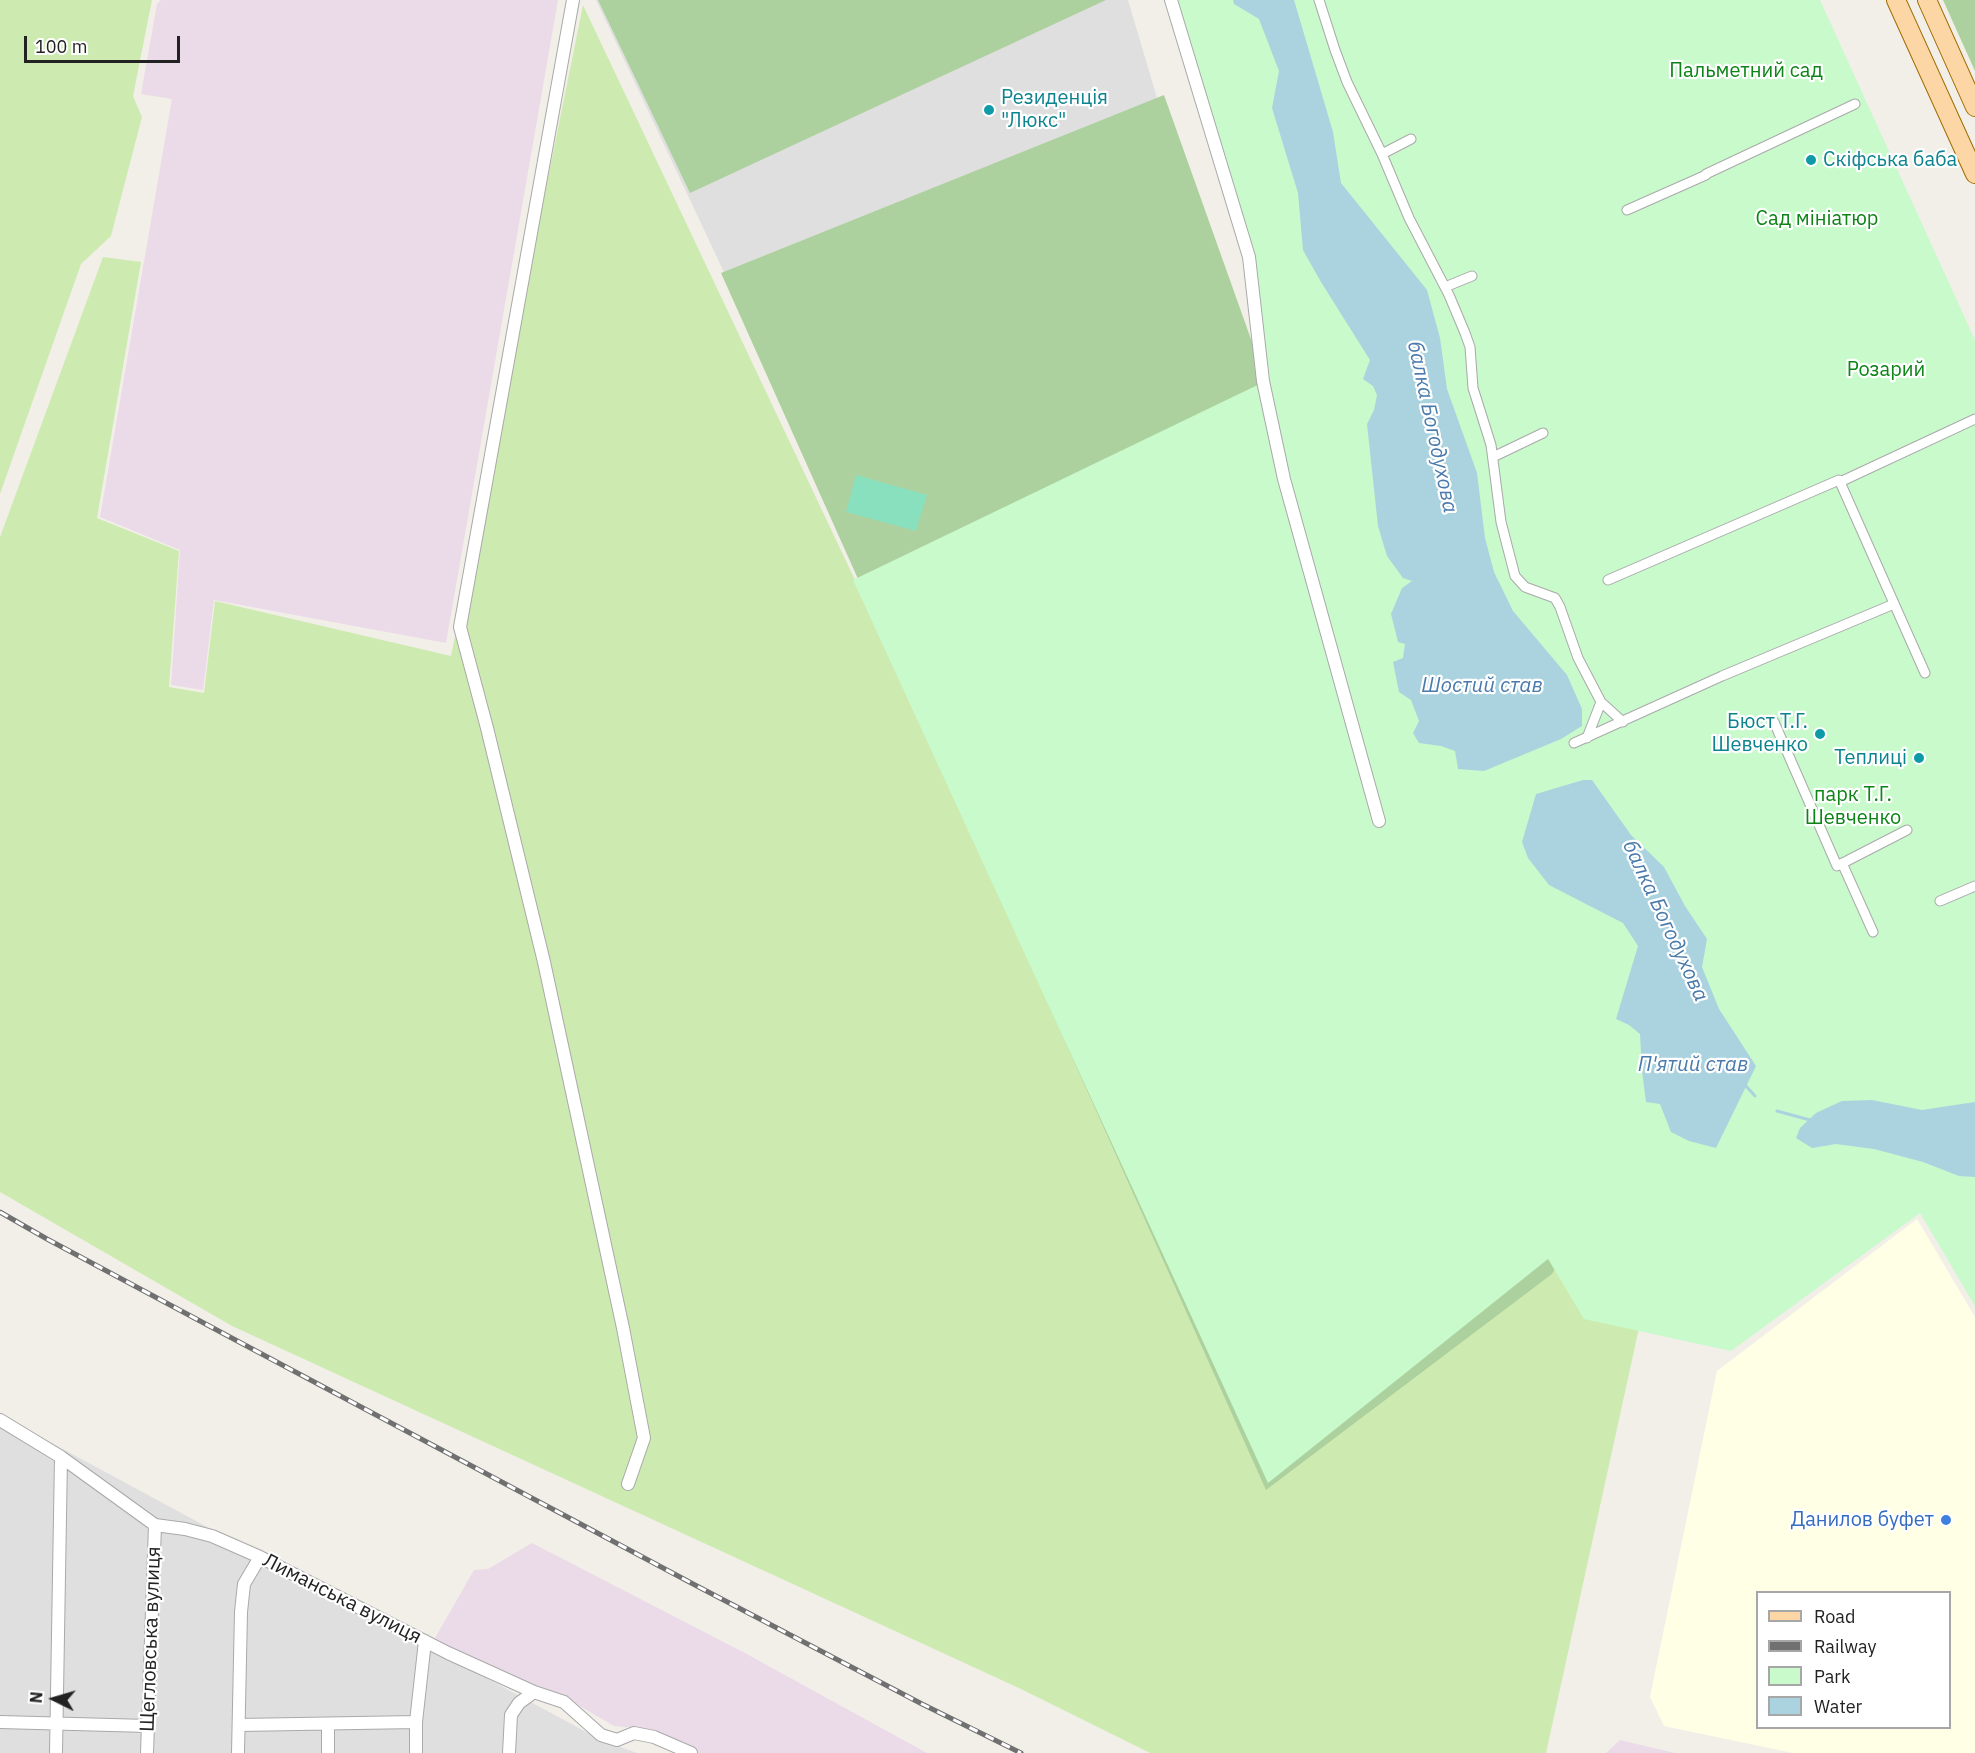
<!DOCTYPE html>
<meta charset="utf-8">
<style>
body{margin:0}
#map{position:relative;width:1975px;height:1753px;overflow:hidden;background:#f2efe9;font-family:"IBM Plex Sans",sans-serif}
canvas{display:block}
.legend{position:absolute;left:1756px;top:1591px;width:195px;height:138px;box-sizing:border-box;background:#fff;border:2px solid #a7a7a7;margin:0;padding:8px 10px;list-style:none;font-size:18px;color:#222}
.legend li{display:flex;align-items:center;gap:12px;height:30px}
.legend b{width:30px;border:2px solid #a7a7a7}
.north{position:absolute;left:24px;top:1669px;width:60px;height:60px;-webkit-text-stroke:4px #fff;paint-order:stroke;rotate:275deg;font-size:16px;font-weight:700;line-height:24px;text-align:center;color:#222}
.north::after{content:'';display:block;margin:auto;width:21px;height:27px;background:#222;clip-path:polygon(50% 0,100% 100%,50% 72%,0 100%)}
.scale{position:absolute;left:24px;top:36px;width:156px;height:27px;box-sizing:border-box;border:3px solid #222;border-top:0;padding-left:8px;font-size:18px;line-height:21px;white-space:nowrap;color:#222;-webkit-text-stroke:4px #fff;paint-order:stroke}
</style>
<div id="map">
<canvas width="1975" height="1753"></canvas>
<ul class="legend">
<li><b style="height:8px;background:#fcd6a4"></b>Road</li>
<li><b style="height:8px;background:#707070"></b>Railway</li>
<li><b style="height:16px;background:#c8facc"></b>Park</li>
<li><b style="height:16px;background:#aad3df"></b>Water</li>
</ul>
<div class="north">N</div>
<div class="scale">100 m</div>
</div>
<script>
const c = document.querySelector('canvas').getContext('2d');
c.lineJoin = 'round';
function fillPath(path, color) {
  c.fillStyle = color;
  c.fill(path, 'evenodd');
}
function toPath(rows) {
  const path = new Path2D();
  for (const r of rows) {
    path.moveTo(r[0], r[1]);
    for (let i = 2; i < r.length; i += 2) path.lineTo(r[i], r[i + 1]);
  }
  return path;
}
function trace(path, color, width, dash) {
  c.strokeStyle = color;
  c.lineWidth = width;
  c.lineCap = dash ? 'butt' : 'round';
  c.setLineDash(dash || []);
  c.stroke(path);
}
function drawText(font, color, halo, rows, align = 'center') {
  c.font = font + ' "IBM Plex Sans",sans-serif';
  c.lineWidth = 4.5;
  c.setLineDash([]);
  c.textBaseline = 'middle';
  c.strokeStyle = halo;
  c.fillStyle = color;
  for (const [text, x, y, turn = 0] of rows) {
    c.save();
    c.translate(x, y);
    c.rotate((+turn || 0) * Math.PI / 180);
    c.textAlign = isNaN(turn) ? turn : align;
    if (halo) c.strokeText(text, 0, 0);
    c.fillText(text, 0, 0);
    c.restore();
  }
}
const residential = toPath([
 [596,0,1128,0,1163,118,863,568],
 [0,1415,601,1740,637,1753,0,1753]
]);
const industrial = toPath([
 [161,0,558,0,446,643,214,600,203,690,171,685,180,550,100,517,172,99,141,94,157,4],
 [532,1543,743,1652,927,1753,698,1753,654,1730,614,1726,573,1702,447,1646,435,1638,474,1570,488,1569],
 [1620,1740,1675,1753,1606,1753]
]);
const education = toPath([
 [1917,1219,1975,1317,1975,1753,1793,1753,1664,1726,1650,1697,1717,1371],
 [1758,1592,1950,1592,1950,1728,1758,1728]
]);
const grass = toPath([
 [0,0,152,0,133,96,142,117,111,236,81,264,0,494],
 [583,5,864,599,1542,1263,1646,1296,1546,1753,1150,1753,1021,1689,232,1326,0,1192,0,537,103,257,141,262,97,518,179,551,169,687,204,693,215,601,451,656]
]);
const forest = toPath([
 [598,0,1106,0,690,193],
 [1943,0,1975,0,1975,71],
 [1164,95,1392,735,1575,1234,1552,1274,1266,1490,721,273]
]);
const park = toPath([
 [1176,0,1820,0,1975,340,1975,1306,1920,1213,1731,1351,1584,1319,1548,1259,1268,1483,853,580,1270,379,1251,242]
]);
const pitch = toPath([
 [856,475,927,495,916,531,846,512]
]);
const water = toPath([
 [1233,0,1294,0,1333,132,1341,183,1427,290,1440,338,1447,389,1477,473,1485,538,1494,572,1513,611,1567,675,1582,709,1582,726,1561,739,1484,771,1458,769,1455,751,1441,746,1419,743,1413,733,1419,721,1411,700,1399,692,1393,662,1403,658,1405,644,1398,642,1391,614,1402,588,1412,581,1403,578,1387,556,1378,526,1367,424,1374,410,1377,395,1373,386,1363,379,1370,360,1321,282,1303,250,1298,193,1272,108,1279,71,1259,19,1234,4],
 [1583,780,1592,780,1631,835,1664,867,1685,906,1707,939,1702,967,1719,1009,1756,1066,1716,1148,1689,1141,1671,1132,1660,1104,1646,1102,1642,1071,1640,1034,1629,1025,1616,1019,1638,946,1623,923,1549,885,1528,858,1522,842,1536,794],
 [1872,1100,1922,1110,1975,1102,1975,1177,1959,1176,1923,1162,1874,1149,1836,1144,1812,1148,1796,1138,1800,1128,1816,1113,1842,1101]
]);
const stream = toPath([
 [1745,1085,1755,1096],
 [1777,1111,1810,1120]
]);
const pedestrian = toPath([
 [1319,0,1335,50,1347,82,1382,154,1409,218,1449,295,1465,333,1470,347,1473,388,1491,445,1501,522,1515,576,1525,587,1555,598,1560,607,1578,658,1601,702,1623,722],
 [1382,154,1411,139],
 [1706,174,1855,104],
 [1627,210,1706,175],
 [1445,287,1472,276],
 [1493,457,1543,433],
 [1608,580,1839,480],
 [1925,673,1840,482,1975,419],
 [1774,722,1837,866,1907,830],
 [1587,738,1601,702],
 [1574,743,1722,676,1894,604],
 [1842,863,1873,932],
 [1940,901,1975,886]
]);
const minor = toPath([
 [573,0,460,627,487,728,544,962,623,1328,644,1438,628,1484],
 [1171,0,1249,257,1263,381,1284,479,1379,821],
 [0,1420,61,1457,155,1525,185,1529,212,1536,260,1557,448,1653,534,1692,564,1702,601,1735,617,1740,634,1733,654,1737,691,1753],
 [0,1722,148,1726],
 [239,1725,416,1722],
 [56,1753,61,1457],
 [147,1753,155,1525],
 [238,1753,241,1612,244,1584,260,1557],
 [328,1753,328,1724],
 [416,1753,416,1722,425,1641],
 [509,1753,511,1715,519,1703,534,1692]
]);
const primary = toPath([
 [1896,0,1975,174],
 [1927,0,1975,107]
]);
const rail = toPath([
 [0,1212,47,1239,228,1336,695,1585,922,1704,1021,1753]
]);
const markers = [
 [989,110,6,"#0f9aa8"],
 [1811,160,6,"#0f9aa8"],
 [1820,734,6,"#0f9aa8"],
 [1919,758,6,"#0f9aa8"],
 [1946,1520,6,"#3f7fe0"]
];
const parkNames = [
 ["Пальметний сад",1746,71],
 ["Сад мініатюр",1817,219],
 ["Розарий",1886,370],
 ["парк Т.Г.",1853,795],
 ["Шевченко",1853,818]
];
const cultureNames = [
 ["Резиденція",1001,98],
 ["\"Люкс\"",1001,121],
 ["Скіфська баба",1823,160],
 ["Бюст Т.Г.",1808,722,"right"],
 ["Шевченко",1808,745,"right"],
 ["Теплиці",1907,758,"right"]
];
const shopNames = [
 ["Данилов буфет",1934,1520]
];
const streetNames = [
 ["Лиманська вулиця",342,1599,27],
 ["Щегловська вулиця",151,1639,-88]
];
const waterNames = [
 ["балка Богодухова",1432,427,78],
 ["Шостий став",1482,686],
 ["балка Богодухова",1665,921,65],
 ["П'ятий став",1693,1065]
];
fillPath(residential, '#e0dfdf');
fillPath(industrial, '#ebdbe8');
fillPath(education, '#ffffe5');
fillPath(grass, '#cdebb0');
fillPath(forest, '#add19e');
fillPath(park, '#c8facc');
fillPath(pitch, '#88e0be');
fillPath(water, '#aad3df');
trace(stream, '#aad3df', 3);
trace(pedestrian, '#a9a9a9', 11);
trace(minor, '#a9a9a9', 14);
trace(primary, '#a06b00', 20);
trace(pedestrian, '#fff', 9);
trace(minor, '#fff', 12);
trace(primary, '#fcd6a4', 18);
trace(rail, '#707070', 5);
trace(rail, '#fff', 3, [9]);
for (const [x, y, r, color] of markers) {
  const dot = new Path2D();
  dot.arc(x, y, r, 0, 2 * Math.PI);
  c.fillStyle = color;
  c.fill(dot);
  trace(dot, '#fff', 2);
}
drawText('20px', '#0c8416', '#fff', parkNames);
drawText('20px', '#0d838f', '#fff', cultureNames, 'left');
drawText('20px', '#366cbe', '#fff', shopNames, 'right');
drawText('20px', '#222', '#fff', streetNames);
drawText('italic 21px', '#4a7aab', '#fff', waterNames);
</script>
